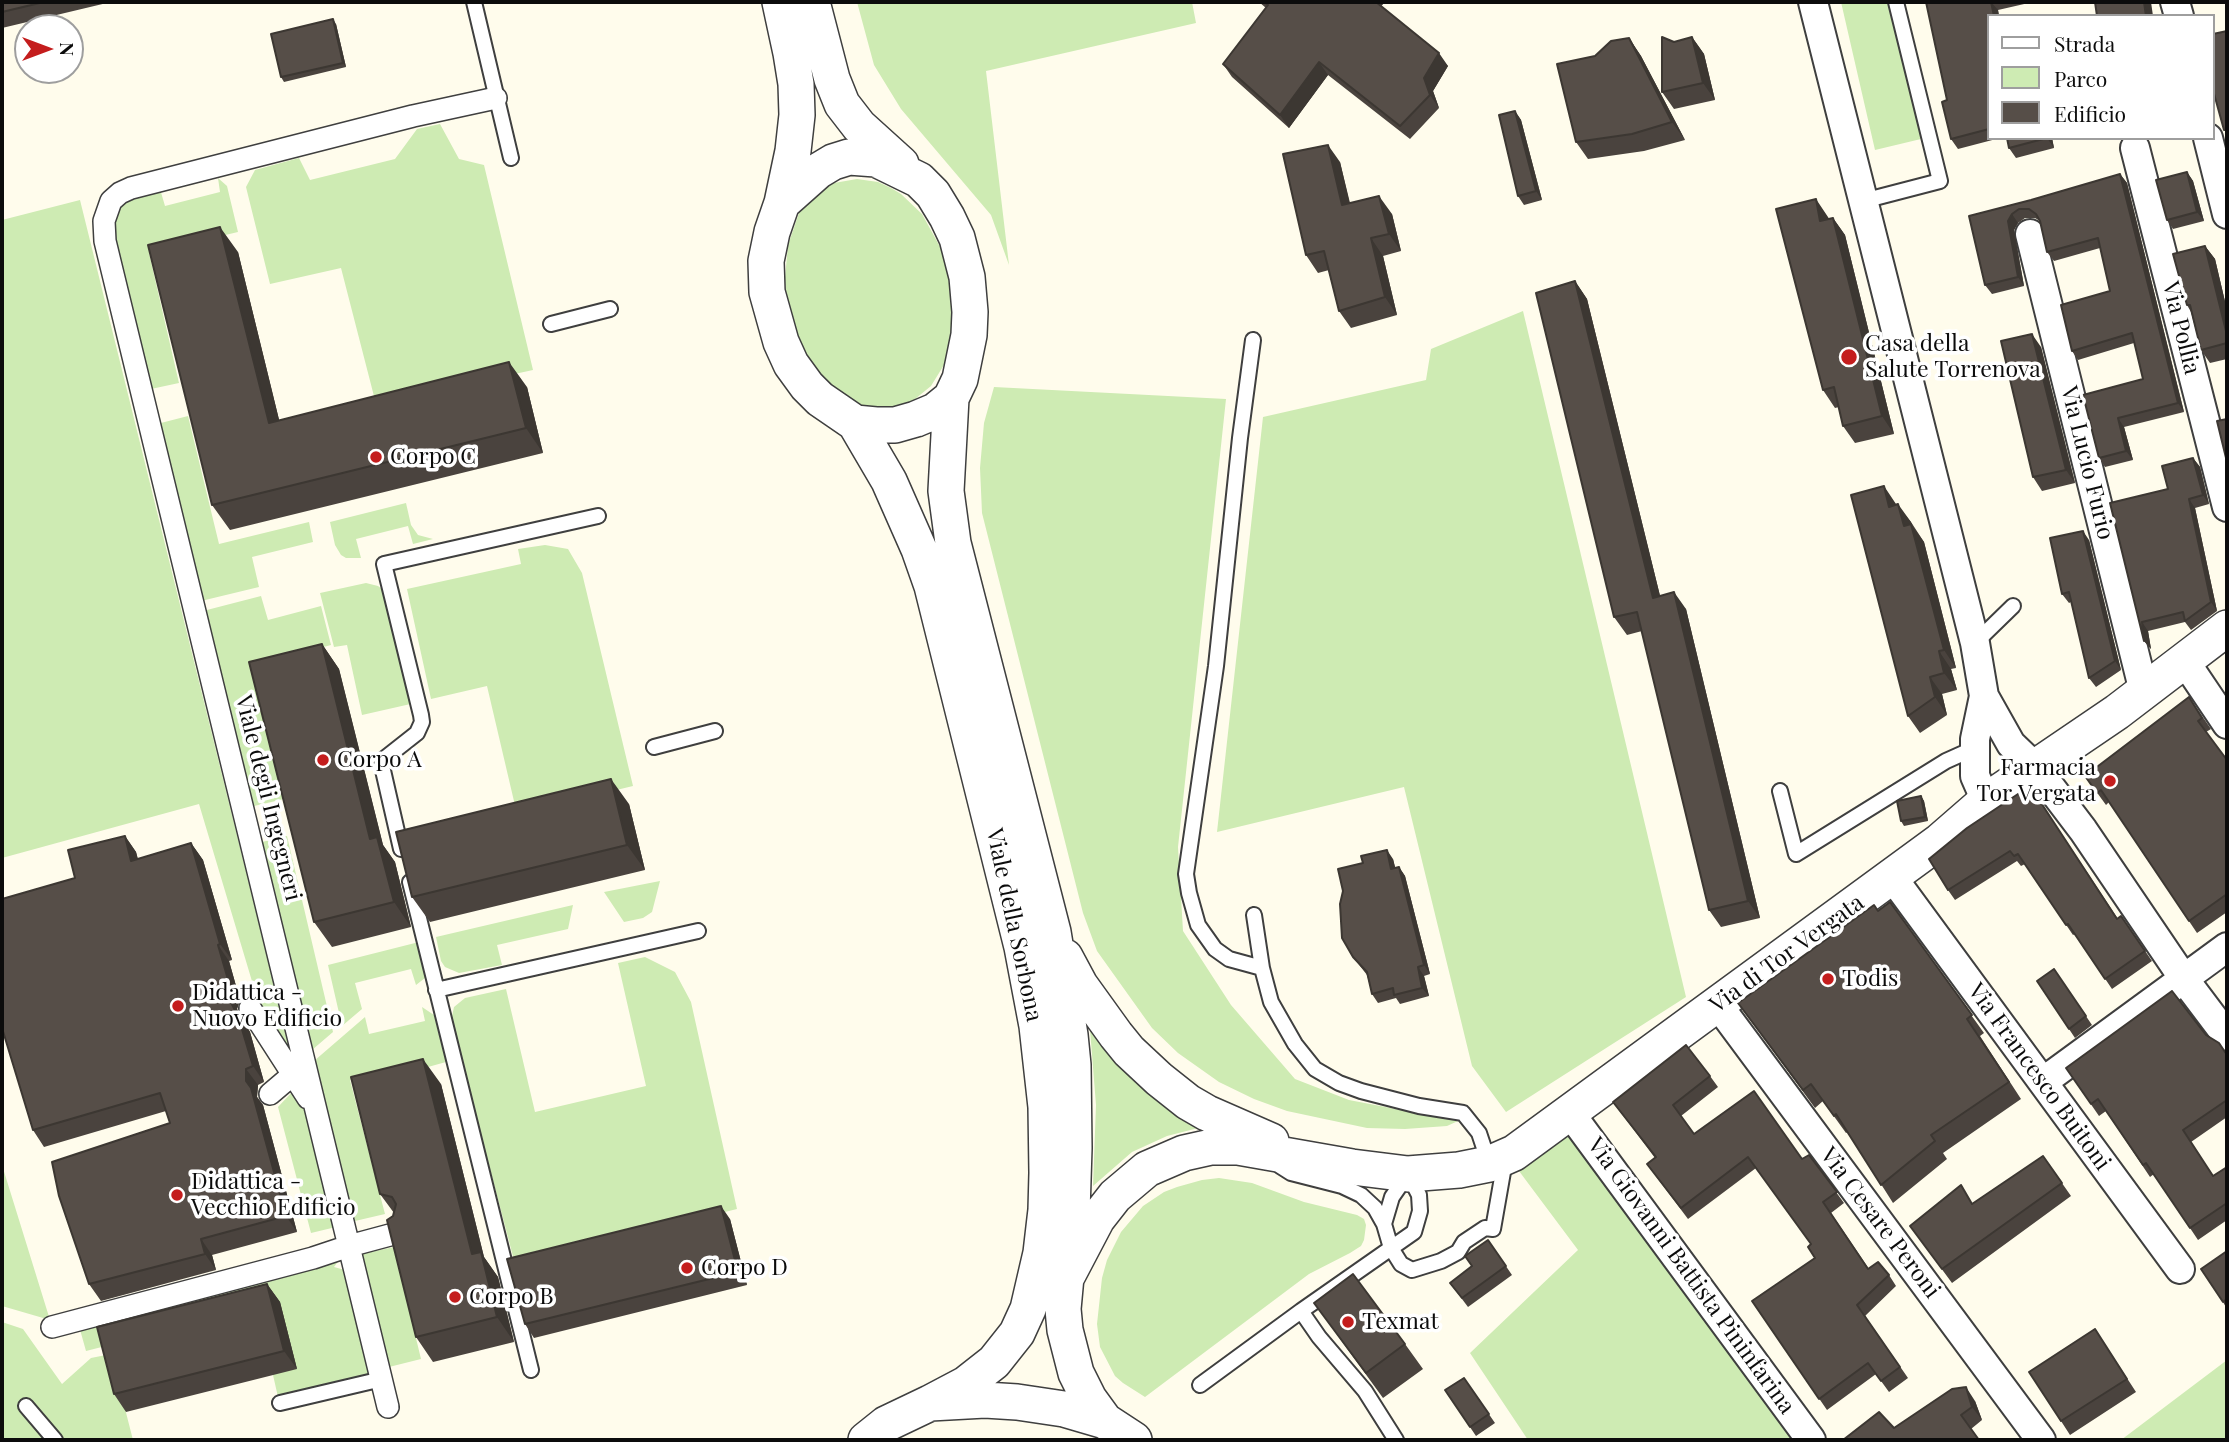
<!DOCTYPE html>
<style>
body{margin:0}
#map{position:relative;width:2229px;height:1442px;overflow:hidden;background:#fffcec;font-family:"Playfair Display",serif}
canvas{display:block}
.frame{position:absolute;inset:0;border:4px solid #0c0c0c;pointer-events:none}
.legend{position:absolute;left:1987px;top:14px;width:228px;height:126px;box-sizing:border-box;background:#fff;border:2px solid #9e9e9e;margin:0;padding:9px 12px;list-style:none;font-size:21px;color:#0c0c0c}
.legend li{display:flex;align-items:center;gap:14px;height:35px}
.legend b{width:35px;border:2px solid #9e9e9e}
.north{position:absolute;left:14px;top:14px;width:70px;height:70px;box-sizing:border-box;background:#fff;border:2px solid #9e9e9e;border-radius:50%;rotate:90deg;font-size:19px;font-weight:700;line-height:28px;text-align:center;color:#0c0c0c}
.north::after{content:'';display:block;margin:auto;width:24px;height:32px;background:#c41d1d;clip-path:polygon(50% 0,100% 100%,50% 72%,0 100%)}
</style>
<div id="map">
<canvas width="2229" height="1442"></canvas>
<div class="frame"></div>
<ul class="legend">
<li><b style="height:9px;background:#fff"></b>Strada</li>
<li><b style="height:19px;background:#ceebb3"></b>Parco</li>
<li><b style="height:19px;background:#564e48"></b>Edificio</li>
</ul>
<div class="north">N</div>
</div>
<script>
const c = document.querySelector('canvas').getContext('2d');
c.lineJoin = 'round';
function fillPath(path, color) {
  c.fillStyle = color;
  c.fill(path, 'evenodd');
}
function toPath(rows) {
  const path = new Path2D();
  for (const r of rows) {
    path.moveTo(r[0], r[1]);
    for (let i = 2; i < r.length; i += 2) path.lineTo(r[i], r[i + 1]);
  }
  return path;
}
function trace(path, color, width, dash) {
  c.strokeStyle = color;
  c.lineWidth = width;
  c.lineCap = dash ? 'butt' : 'round';
  c.setLineDash(dash || []);
  c.stroke(path);
}
function drawText(font, color, halo, rows, align = 'center') {
  c.font = font + ' "Playfair Display",serif';
  c.lineWidth = 7;
  c.setLineDash([]);
  c.textBaseline = 'middle';
  c.strokeStyle = halo;
  c.fillStyle = color;
  for (const [text, x, y, turn = 0] of rows) {
    c.save();
    c.translate(x, y);
    c.rotate((+turn || 0) * Math.PI / 180);
    c.textAlign = isNaN(turn) ? turn : align;
    if (halo) c.strokeText(text, 0, 0);
    c.fillText(text, 0, 0);
    c.restore();
  }
}
const green = toPath([
 [857,2,1192,2,1196,23,986,71,1009,265,991,215,901,109,874,65],
 [1841,2,1889,2,1921,139,1875,150],
 [440,124,459,159,484,165,533,370,376,404,341,268,270,284,246,187,255,170,299,158,310,180,395,159,417,129],
 [218,178,227,186,238,232,149,253,179,383,151,389,112,227,116,212,125,200,160,189,165,206,220,192],
 [857,179,878,182,891,188,901,194,922,214,944,254,953,285,953,330,947,360,931,386,904,408,871,412,831,392,797,343,786,297,785,278,788,245,799,213,808,202,820,191,834,183],
 [80,200,290,1050,285,1053,260,1008,199,804,2,858,2,220],
 [1523,311,1686,997,1506,1112,1472,1066,1404,787,1217,832,1263,417,1426,380,1431,349],
 [994,387,1226,399,1178,847,1183,931,1231,1005,1295,1079,1349,1100,1458,1121,1447,1126,1405,1129,1367,1128,1287,1111,1254,1099,1219,1082,1178,1053,1152,1028,1097,951,1083,913,982,513,980,468,984,423],
 [188,416,219,544,309,522,313,542,252,557,259,587,201,601,157,424],
 [406,503,411,525,418,535,433,539,413,544,408,526,356,539,361,558,346,558,341,555,335,545,330,522],
 [545,545,568,549,582,573,633,786,517,814,487,686,431,699,407,589,521,564,518,549],
 [366,583,378,586,387,593,415,703,362,715,347,645,334,647,320,593],
 [261,596,268,620,321,606,331,645,250,667,284,799,254,806,203,611],
 [287,836,333,1032,312,1050,262,842],
 [660,881,652,912,643,918,624,922,604,892],
 [573,905,568,929,497,945,502,965,459,973,445,967,441,961,436,937],
 [419,942,427,970,425,978,416,985,411,969,355,983,362,1009,342,1026,328,965],
 [645,957,675,972,691,1002,737,1209,515,1264,451,1021,454,1007,465,998,506,989,535,1112,646,1086,618,963],
 [422,1007,434,1015,446,1062,363,1085,356,1075,350,1080,385,1214,355,1221,314,1061,365,1017,369,1034,425,1021],
 [1089,1017,1206,1126,1167,1136,1132,1152,1093,1186,1096,1105],
 [294,1090,308,1112,336,1227,311,1233,278,1107],
 [1570,1129,1800,1440,1528,1440,1470,1353,1578,1250,1516,1167],
 [2,1165,50,1320,2,1306],
 [1219,1178,1252,1183,1304,1202,1357,1215,1364,1219,1366,1225,1364,1240,1361,1246,1350,1253,1309,1274,1145,1397,1123,1383,1115,1376,1100,1347,1097,1324,1102,1278,1107,1260,1121,1232,1143,1206,1164,1192,1177,1187,1202,1180],
 [394,1247,421,1359,389,1367,362,1254],
 [340,1259,334,1267,345,1270,371,1373,278,1397,273,1375,279,1302,86,1351,79,1326,175,1302,180,1306,184,1301],
 [2,1322,23,1329,62,1384,91,1358,111,1354,133,1440,2,1440],
 [2227,1360,2227,1440,2121,1440]
]);
const service = toPath([
 [474,2,511,158],
 [1863,201,1940,181,1896,2],
 [551,324,610,309],
 [1253,340,1240,438,1216,666,1186,874,1189,893,1198,925,1215,949,1229,959,1262,968,1271,1002,1295,1044,1315,1069,1339,1083,1361,1091,1419,1106,1463,1113,1479,1133,1489,1163],
 [1975,643,2013,606],
 [654,747,715,731],
 [1780,791,1796,854,1946,761,1975,748],
 [401,849,382,766,384,759,417,733,422,722,421,715,384,564,598,516],
 [410,882,531,1370],
 [1254,915,1262,968],
 [436,990,698,931],
 [1280,1166,1291,1173,1342,1186,1361,1195,1375,1208,1384,1224,1391,1248,1401,1264,1412,1270,1441,1261,1458,1252,1464,1242,1485,1228,1493,1229,1503,1172,1509,1159],
 [1301,1311,1319,1337,1365,1391,1396,1440],
 [1200,1385,1301,1311,1414,1232,1420,1211,1419,1195,1408,1174,1392,1197,1384,1224],
 [280,1403,382,1379],
 [26,1406,55,1440]
]);
const pedestrian = toPath([
 [250,1008,308,1098],
 [270,1094,303,1066],
 [52,1327,313,1258,349,1246,401,1232],
 [388,1407,105,241,104,221,111,201,120,193,131,188,413,116,496,98]
]);
const minor = toPath([
 [1813,2,1975,643,1984,696,1975,739,1975,776,1986,801],
 [2175,2,2179,16],
 [2208,138,2227,214],
 [2135,148,2227,507],
 [2030,234,2144,692],
 [2184,660,2227,724],
 [1984,696,2011,744,2036,768,2083,830,2184,979,2227,1036],
 [1898,885,2180,1269],
 [1718,1005,2041,1440],
 [2044,1081,2227,947],
 [1570,1113,1811,1440]
]);
const tertiary = toPath([
 [780,2,791,53,796,84,797,115,793,151,782,203],
 [812,2,832,79,842,104,859,126,901,164],
 [849,157,876,159,919,180,933,194,947,217,957,238,967,277,970,312,969,335,960,379,951,398,935,411,916,419,895,425,876,425,855,423,820,399,807,386,791,364,781,342,767,292,766,261,772,232,782,203,818,171,833,162,849,157],
 [951,398,946,491,953,543,1053,932,1070,1035,1073,1065,1074,1148,1072,1212,1063,1309,1065,1330,1076,1373,1089,1399,1105,1421],
 [855,423,889,481,919,549,932,586,1022,947,1037,1026,1046,1107,1047,1173,1046,1210,1041,1253,1028,1309,1017,1333,994,1362,966,1384,930,1403],
 [1065,957,1080,985,1116,1035,1129,1051,1159,1079,1188,1102,1207,1113,1271,1141],
 [1065,1280,1097,1219,1115,1196,1147,1169,1184,1153,1211,1147,1238,1147,1352,1167,1408,1174,1459,1170,1489,1164,1514,1153,1940,841,1986,801,2117,712,2227,628],
 [866,1440,886,1424,930,1403,985,1400,1017,1402,1064,1409,1105,1421,1134,1440]
]);
const wall = toPath([
 [2,2,111,2,2,28],
 [1259,2,1385,2,1381,6,1448,66,1433,91,1439,108,1410,139,1328,75,1289,128,1232,77,1223,64,1266,8],
 [1926,2,2033,2,1998,10,1999,16,1989,16,1989,138,2000,138,1958,149,1951,139,1947,100],
 [336,24,346,67,284,82,281,77],
 [1692,37,1704,54,1715,100,1674,109,1662,92,1674,42],
 [1629,38,1641,56,1685,140,1644,151,1588,159,1576,142,1595,56],
 [1515,111,1521,120,1542,200,1524,205,1518,196],
 [2007,138,2052,138,2054,148,2016,158,2009,148],
 [1340,162,1350,203,1392,214,1401,251,1383,256,1397,315,1351,328,1339,311,1329,270,1318,273,1306,255],
 [2187,172,2193,181,2204,221,2173,229,2167,220],
 [2120,174,2127,183,2184,412,2124,427,2133,460,2105,467,2099,458,2083,395,2143,379,2134,343,2078,360,2072,351,2110,291,2100,248,2054,261,2047,252,2040,221,2035,218,2025,218,2018,223,2014,230,2024,286,1992,294,1985,285,1969,216,2031,200],
 [1828,217,1829,219,1833,218,1845,235,1894,434,1855,443,1843,426,1839,407,1835,408,1823,390],
 [2205,246,2215,259,2227,310,2227,359,2210,363,2201,350,2191,312,2187,305],
 [238,252,279,420,527,387,543,453,230,530,212,505],
 [1575,281,1587,299,1660,596,1686,609,1760,918,1721,927,1709,910,1642,631,1627,635,1614,617],
 [2041,347,2075,483,2042,491,2033,477],
 [2193,458,2200,467,2209,504,2195,508,2217,611,2191,630,2185,622,2148,631,2151,649,2144,641,2110,503,2168,489],
 [1896,504,1911,522,1924,542,1956,668,1951,669,1957,690,1942,694,1947,715,1920,733,1908,716],
 [2089,540,2121,670,2096,687,2089,678,2071,602,2069,603,2062,594],
 [322,644,339,669,383,845,395,862,411,927,332,947,314,922],
 [2189,697,2211,729,2206,732,2227,760,2227,912,2197,933,2109,802,2106,805,2085,776],
 [2030,786,2118,919,2121,916,2152,961,2112,989,2075,934,2073,935,2025,864,2021,866,2017,861,1955,900,1948,890],
 [1921,796,1924,801,1928,821,1904,826,1901,821],
 [629,804,645,870,430,922,412,897],
 [125,836,136,852,138,859,191,843,203,860,232,960,229,961,240,1000,237,1009,250,1032,264,1082,258,1085,257,1097,263,1105,297,1232,212,1255,216,1270,101,1301,89,1284,170,1123,166,1111,44,1147,33,1130,75,878],
 [1393,859,1395,868,1399,867,1405,876,1430,974,1424,976,1429,996,1400,1004,1396,998,1378,1003,1372,994,1367,975,1353,957],
 [1890,902,1984,1033,1980,1036,2021,1099,1943,1153,1947,1159,1893,1203,1848,1132,1846,1133,1823,1101,1815,1108,1738,1003],
 [2054,969,2092,1025,2075,1038,2037,981],
 [2206,1035,2227,1055,2227,1117,2191,1142,2213,1176,2227,1167,2227,1220,2198,1240,2154,1174,2150,1177,2106,1111,2099,1116,2066,1068],
 [1710,1076,1718,1087,1681,1116,1694,1134,1802,1159,1809,1155,1844,1203,1831,1213,1869,1269,1889,1275,1896,1286,1865,1316,1908,1378,1889,1392,1876,1374,1827,1410,1752,1301,1815,1258,1811,1244,1756,1168,1688,1219,1655,1175,1655,1158,1613,1102],
 [441,1084,484,1257,498,1277,514,1342,433,1362,416,1337,393,1216,394,1213,380,1194],
 [2043,1156,2071,1196,1952,1283,1910,1226,1973,1203],
 [730,1219,747,1285,534,1338,525,1324],
 [1488,1240,1512,1275,1468,1307,1450,1283,1472,1266],
 [2227,1251,2227,1309,2223,1302],
 [267,1284,280,1302,297,1369,126,1412,114,1394],
 [1314,1303,1405,1344,1423,1369,1383,1398],
 [2095,1329,2136,1392,2070,1435,2061,1421],
 [1464,1378,1495,1423,1476,1436,1445,1390],
 [1975,1401,1982,1420,1971,1429,1894,1428]
]);
const shadedWall = toPath([
 [1373,2,1385,2,1378,9],
 [1991,2,1998,10,1999,16,1994,16],
 [2144,2,2151,2,2153,16,2146,16],
 [333,19,336,24,346,67,343,63],
 [1692,37,1704,54,1715,100,1703,83],
 [1629,38,1641,56,1685,140,1672,122],
 [1439,53,1448,66,1433,91,1439,108,1430,95,1424,78],
 [1319,62,1328,75,1289,128,1280,115],
 [1515,111,1521,120,1542,200,1536,191],
 [2047,138,2052,138,2054,148],
 [1328,145,1340,162,1354,222,1342,205],
 [2187,172,2193,181,2204,221,2197,212],
 [2120,174,2127,183,2184,412,2178,403],
 [1379,196,1392,214,1401,251,1389,234],
 [1816,199,1828,217,1832,238,1820,221],
 [2012,214,2018,223,2014,230,2024,286,2018,277,2008,221],
 [1833,218,1845,235,1894,434,1882,416],
 [220,227,238,252,286,448,269,423],
 [1371,238,1383,256,1397,315,1385,297],
 [2205,246,2215,259,2227,310,2227,335],
 [1575,281,1587,299,1665,616,1653,598],
 [2032,334,2041,347,2075,483,2066,470],
 [509,362,527,387,543,453,526,428],
 [2118,418,2124,427,2133,460,2126,451],
 [2193,458,2200,467,2209,504,2203,495],
 [1884,486,1896,504,1901,524,1889,507],
 [2189,499,2195,508,2217,611,2211,602],
 [1898,504,1911,522,1916,544,1904,526],
 [1911,524,1924,542,1956,668,1944,650],
 [2083,531,2089,540,2121,670,2115,661],
 [1674,592,1686,609,1760,918,1748,901],
 [2142,622,2148,631,2151,649,2144,641],
 [322,644,339,669,383,845,395,862,411,927,394,902,370,839],
 [1939,651,1951,669,1957,690,1944,673],
 [1930,677,1942,694,1947,715,1935,697],
 [611,779,629,804,645,870,627,845],
 [1921,796,1924,801,1928,821,1925,817],
 [125,836,136,852,142,877,131,861],
 [191,843,203,860,232,960,220,944],
 [1387,850,1393,859,1398,878,1391,869],
 [1399,867,1405,876,1430,974,1424,965],
 [218,945,229,961,240,1000,237,1009,250,1032,264,1082,253,1066,226,993],
 [1418,967,1424,976,1429,996,1422,988],
 [423,1059,441,1084,484,1257,498,1277,514,1342,497,1317,472,1254],
 [246,1069,258,1085,257,1097,263,1105,297,1232,286,1216,246,1081],
 [721,1206,730,1219,747,1285,738,1272],
 [201,1239,212,1255,216,1270,205,1254],
 [267,1284,280,1302,297,1369,284,1351],
 [1966,1387,1975,1401,1982,1420,1972,1407]
]);
const building = toPath([
 [2,2,44,2,2,12,2,2],
 [1264,2,1376,2,1439,53,1424,78,1430,95,1400,126,1319,62,1280,115,1223,64,1268,5,1264,2],
 [1926,2,1991,2,1994,16,1989,16,1989,129,1951,139,1942,102,1947,100,1926,2],
 [2095,2,2144,2,2146,16,2097,16,2095,2],
 [333,19,343,63,281,77,271,34,333,19],
 [2227,31,2227,136,2226,130,2224,130,2213,90,2213,34,2227,31],
 [1662,37,1674,42,1692,37,1703,83,1662,92,1662,37],
 [1629,38,1672,122,1632,134,1576,142,1557,64,1595,56,1611,41,1629,38],
 [1515,111,1536,191,1518,196,1499,115,1515,111],
 [2007,138,2047,138,2009,148,2007,138],
 [1328,145,1342,205,1379,196,1389,234,1371,238,1385,297,1339,311,1324,251,1306,255,1283,154,1328,145],
 [2187,172,2197,212,2167,220,2156,180,2187,172],
 [2120,174,2178,403,2118,418,2126,451,2099,458,2083,395,2143,379,2132,333,2072,351,2061,305,2110,291,2098,238,2047,252,2040,221,2036,214,2029,209,2019,209,2012,214,2008,221,2018,277,1985,285,1969,216,2031,200,2120,174],
 [1816,199,1820,221,1833,218,1882,416,1843,426,1834,387,1823,390,1776,209,1816,199],
 [220,227,269,423,509,362,526,428,212,505,148,245,220,227],
 [2205,246,2227,335,2227,343,2201,350,2190,305,2187,305,2173,254,2205,246],
 [1575,281,1653,598,1674,592,1748,901,1709,910,1637,612,1614,617,1536,293,1575,281],
 [2032,334,2066,470,2033,477,2001,341,2032,334],
 [2227,419,2227,462,2217,421,2227,419],
 [2193,458,2203,495,2189,499,2211,602,2185,621,2183,612,2142,622,2144,641,2110,503,2168,489,2162,466,2193,458],
 [1884,486,1889,507,1898,504,1904,526,1911,524,1944,650,1939,651,1944,673,1930,677,1935,697,1908,716,1851,495,1884,486],
 [2083,531,2115,661,2089,678,2069,592,2062,594,2050,538,2083,531],
 [322,644,370,839,377,837,394,902,314,922,249,662,322,644],
 [2189,697,2202,718,2198,721,2227,760,2227,894,2189,921,2101,790,2097,793,2085,776,2189,697],
 [611,779,627,845,412,897,396,832,611,779],
 [2030,786,2117,919,2121,916,2145,951,2105,979,2068,924,2066,925,2018,854,2014,856,2010,851,1948,890,1929,859,1967,828,2030,786],
 [1921,796,1925,817,1901,821,1897,801,1921,796],
 [125,836,131,861,191,843,220,944,218,945,229,983,226,993,238,1016,253,1066,246,1069,246,1081,251,1088,286,1216,201,1239,205,1254,89,1284,59,1196,52,1162,170,1123,160,1093,33,1130,2,1028,2,899,75,878,68,850,125,836],
 [1387,850,1391,869,1399,867,1424,965,1418,967,1422,988,1394,995,1393,988,1372,994,1367,972,1353,957,1342,938,1340,904,1343,891,1338,869,1363,863,1361,856,1387,850],
 [1890,902,1972,1015,1967,1019,2009,1082,1931,1135,1935,1141,1881,1185,1836,1114,1834,1116,1811,1084,1803,1090,1738,1003,1874,905,1878,911,1890,902],
 [2054,969,2086,1016,2069,1029,2037,981,2054,969],
 [2172,991,2206,1035,2219,1043,2227,1055,2227,1100,2183,1130,2213,1176,2227,1167,2227,1203,2190,1228,2146,1163,2143,1165,2098,1099,2091,1104,2066,1068,2172,991],
 [1686,1045,1710,1076,1673,1105,1694,1134,1754,1091,1802,1159,1809,1155,1837,1192,1823,1202,1868,1269,1878,1262,1889,1275,1857,1305,1900,1367,1881,1381,1868,1363,1819,1399,1752,1301,1815,1258,1808,1247,1811,1244,1748,1157,1681,1208,1647,1164,1656,1157,1613,1102,1686,1045],
 [423,1059,472,1254,481,1252,497,1317,416,1337,387,1220,393,1216,396,1204,392,1197,380,1194,351,1077,423,1059],
 [2043,1156,2062,1183,1942,1269,1910,1226,1961,1185,1972,1204,2043,1156],
 [721,1206,738,1272,525,1324,507,1259,721,1206],
 [1488,1240,1506,1266,1462,1298,1450,1283,1472,1266,1465,1256,1488,1240],
 [2227,1251,2227,1299,2223,1302,2201,1269,2227,1251],
 [1353,1274,1405,1344,1366,1373,1314,1303,1353,1274],
 [267,1284,284,1351,114,1394,97,1327,267,1284],
 [2095,1329,2127,1379,2061,1421,2029,1372,2095,1329],
 [1464,1378,1489,1414,1470,1427,1445,1390,1464,1378],
 [1966,1387,1972,1407,1961,1415,1979,1440,1843,1440,1879,1412,1894,1428,1952,1389,1966,1387]
]);
const markers = [
 [1849,357,9,"#c41d1d"],
 [376,457,7,"#c41d1d"],
 [323,760,7,"#c41d1d"],
 [2110,781,7,"#c41d1d"],
 [1828,979,7,"#c41d1d"],
 [178,1006,7,"#c41d1d"],
 [177,1195,7,"#c41d1d"],
 [687,1268,7,"#c41d1d"],
 [455,1297,7,"#c41d1d"],
 [1348,1322,7,"#c41d1d"]
];
const streetNames = [
 ["Via Pollia",2181,328,76],
 ["Via Lucio Furio",2087,463,76],
 ["Viale degli Ingegneri",268,798,76],
 ["Viale della Sorbona",1014,925,78],
 ["Via di Tor Vergata",1787,954,-36],
 ["Via Francesco Buitoni",2039,1077,54],
 ["Via Cesare Peroni",1880,1223,53],
 ["Via Giovanni Battista Pininfarina",1691,1276,54]
];
const poiNames = [
 ["Casa della",1865,344],
 ["Salute Torrenova",1865,370],
 ["Corpo C",390,457],
 ["Corpo A",337,760],
 ["Farmacia",2096,768,"right"],
 ["Tor Vergata",2096,794,"right"],
 ["Todis",1842,979],
 ["Didattica -",192,993],
 ["Nuovo Edificio",192,1019],
 ["Didattica -",191,1182],
 ["Vecchio Edificio",191,1208],
 ["Corpo D",701,1268],
 ["Corpo B",469,1297],
 ["Texmat",1362,1322]
];
fillPath(green, '#ceebb3');
trace(service, '#3f3f3f', 18);
trace(pedestrian, '#3f3f3f', 24);
trace(minor, '#3f3f3f', 32);
trace(tertiary, '#3f3f3f', 38);
trace(service, '#fff', 14);
trace(pedestrian, '#fff', 21);
trace(minor, '#fff', 28);
trace(tertiary, '#fff', 35);
fillPath(wall, '#4a433e');
fillPath(shadedWall, '#3c3732');
fillPath(building, '#564e48');
trace(building, '#3c3732', 2);
for (const [x, y, r, color] of markers) {
  const dot = new Path2D();
  dot.arc(x, y, r, 0, 2 * Math.PI);
  c.fillStyle = color;
  c.fill(dot);
  trace(dot, '#fff', 2.5);
}
drawText('23px', '#0c0c0c', '#fff', streetNames);
drawText('23px', '#0c0c0c', '#fff', poiNames, 'left');
</script>
